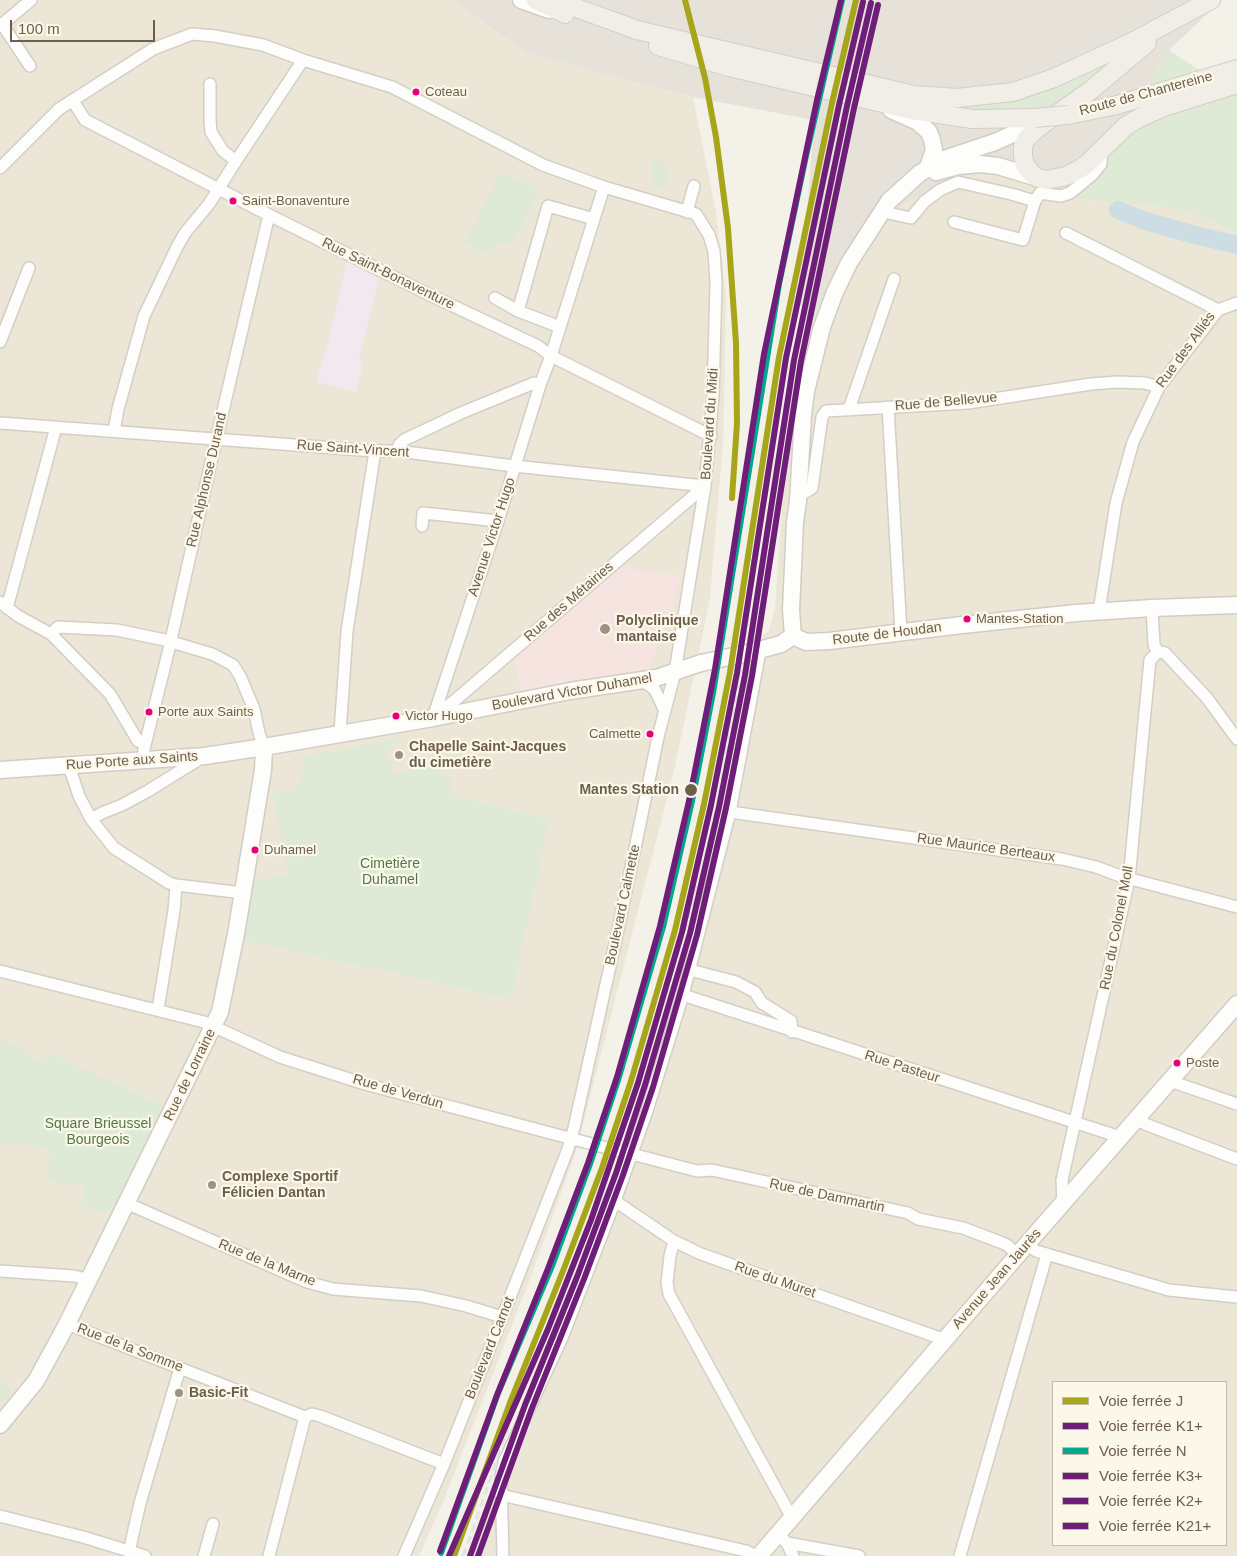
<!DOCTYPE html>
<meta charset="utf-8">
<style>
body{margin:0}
#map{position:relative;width:1237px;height:1556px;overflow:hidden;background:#f4f1e9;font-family:Arial,sans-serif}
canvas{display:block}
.legend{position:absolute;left:1052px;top:1381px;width:175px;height:165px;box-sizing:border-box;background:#fcf8e9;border:1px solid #c3baab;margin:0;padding:6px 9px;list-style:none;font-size:15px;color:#6e5e4d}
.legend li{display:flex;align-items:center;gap:10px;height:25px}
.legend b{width:25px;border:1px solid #c3baab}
.scale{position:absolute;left:10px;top:20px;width:145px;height:22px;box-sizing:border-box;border:2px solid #6e5e4d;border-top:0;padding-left:6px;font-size:15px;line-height:18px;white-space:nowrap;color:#6e5e4d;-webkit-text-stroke:4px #fcf8e9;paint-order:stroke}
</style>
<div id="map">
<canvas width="1237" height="1556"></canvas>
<ul class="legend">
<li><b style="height:6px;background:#a7a61b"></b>Voie ferrée J</li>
<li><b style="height:6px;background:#6e1e78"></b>Voie ferrée K1+</li>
<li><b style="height:6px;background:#00a88f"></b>Voie ferrée N</li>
<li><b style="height:6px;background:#6e1e78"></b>Voie ferrée K3+</li>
<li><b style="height:6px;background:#6e1e78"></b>Voie ferrée K2+</li>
<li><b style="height:6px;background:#6e1e78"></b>Voie ferrée K21+</li>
</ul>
<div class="scale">100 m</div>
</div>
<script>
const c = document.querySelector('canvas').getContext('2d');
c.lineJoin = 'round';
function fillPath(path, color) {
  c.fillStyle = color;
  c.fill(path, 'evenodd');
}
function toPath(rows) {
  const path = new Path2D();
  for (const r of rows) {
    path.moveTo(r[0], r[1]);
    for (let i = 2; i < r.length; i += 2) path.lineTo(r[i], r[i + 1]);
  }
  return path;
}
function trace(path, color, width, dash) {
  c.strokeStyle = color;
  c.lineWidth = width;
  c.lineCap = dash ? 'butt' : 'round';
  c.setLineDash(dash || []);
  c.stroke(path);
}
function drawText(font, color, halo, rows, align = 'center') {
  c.font = font + ' Arial,sans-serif';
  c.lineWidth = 4.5;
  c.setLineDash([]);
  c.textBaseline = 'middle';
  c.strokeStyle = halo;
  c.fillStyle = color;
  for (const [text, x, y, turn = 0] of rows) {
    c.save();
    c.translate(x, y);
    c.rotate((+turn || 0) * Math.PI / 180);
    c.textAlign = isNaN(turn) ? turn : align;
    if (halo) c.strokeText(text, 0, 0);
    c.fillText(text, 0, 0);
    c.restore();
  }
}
const residential = toPath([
 [0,0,452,0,528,54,693,97,716,212,726,296,723,444,710,599,673,775,575,1155,528,1284,443,1502,419,1556,0,1556],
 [983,169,1078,199,1182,209,1237,232,1237,1556,466,1556,618,1173,674,1001,720,822,756,641,769,631,775,607,789,406,809,318,904,203],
 [1053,1382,1226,1382,1226,1545,1053,1545]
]);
const industrial = toPath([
 [452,0,1222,0,1169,50,1078,199,983,169,904,203,809,318,800,305,814,120,693,97,528,54]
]);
const education = toPath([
 [347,261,379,278,359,360,363,362,356,392,316,382,329,339]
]);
const medical = toPath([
 [619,567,681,576,671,609,649,670,521,694,514,656]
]);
const green = toPath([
 [1169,50,1237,95,1237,232,1182,209,1078,199],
 [1108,63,1081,87,1059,104,1055,104,1045,109,965,111,923,103],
 [663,159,662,164,670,175,668,184,665,187,658,187,652,180,650,167,653,162],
 [501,172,528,184,538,193,512,242,497,245,487,253,464,243],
 [399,738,399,740,391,745,390,750,386,751,387,761,391,760,393,774,437,766,440,775,450,774,452,796,549,820,511,999,243,940,252,882,289,874,272,794,293,790,305,772,302,757],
 [0,1039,29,1052,28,1057,44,1064,49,1053,166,1107,114,1212,81,1209,84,1186,48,1181,50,1147,5,1144,0,1141],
 [1,1381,9,1387,10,1394,7,1400,0,1402]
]);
const river = toPath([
 [1118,210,1145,221,1195,235,1237,245]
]);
const street = toPath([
 [2,24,30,66],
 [0,26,31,0],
 [210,84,210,120,211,132,223,151,236,161],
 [73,101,85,120,269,215,430,295,538,346,551,356,711,436],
 [0,168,59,109,153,49,192,34,215,36,263,45,303,60,392,87,543,165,604,187,696,214,709,235,714,251,716,283,713,396,705,486,675,672,658,737,617,935,574,1128,568,1149,507,1305,444,1464,404,1556],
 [1040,193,1061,196,1070,193,1092,175,1101,164,1102,149],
 [884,208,888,213,911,218,924,202,940,190,958,182,1011,194,1035,201],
 [687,212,694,186],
 [954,222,1023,240,1035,201,1040,193],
 [1066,233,1218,310],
 [495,298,518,311],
 [560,327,518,311,548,206,594,219],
 [0,342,29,268],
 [888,407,901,632],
 [849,409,894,279],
 [0,423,375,451,398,451,514,466,705,486],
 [114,431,118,409,144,316,177,247,185,233,209,204,236,161,303,60],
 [398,451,399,445,404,440,461,413,534,383,540,385],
 [799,491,806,492,812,488,822,417,826,411,968,403,1091,384,1117,382,1145,383,1159,387],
 [422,526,423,513,498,521],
 [0,602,18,616,51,634,110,694,138,741,145,744],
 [7,608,56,427],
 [1152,608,1154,645,1158,652,1165,653,1207,698,1237,739],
 [1099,611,1116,503,1133,442,1159,387,1218,310,1237,303],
 [51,634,58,627,117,630,165,640,212,654,233,665,240,676,254,709,259,733,264,747],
 [637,681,648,684,655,690,665,711],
 [434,716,453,702,705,486],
 [433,718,498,521,540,385,551,356,604,187],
 [340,733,347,631,375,451],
 [143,760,144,749,169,649,214,449,269,215],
 [69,766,79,796,91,819,114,848,169,883,176,885,174,911,158,1009],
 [730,812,1062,859,1096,867,1123,877,1237,907],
 [91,819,102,813,122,805,148,791,201,758],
 [176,885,243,893],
 [690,970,736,982,755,992,762,1003,791,1021,792,1032],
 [0,971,204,1022,280,1057,365,1084,588,1143],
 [683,995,1120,1137],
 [1170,1081,1237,1104],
 [1136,1119,1145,1124,1237,1159],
 [624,1152,697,1171,712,1170,908,1213,918,1219,963,1228,1000,1242,1007,1245,1018,1255],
 [615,1201,674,1241,701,1254,940,1338,944,1341],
 [126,1203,307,1282,333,1289,421,1296,466,1306,502,1317],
 [1063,1203,1062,1180,1129,879,1150,660,1158,652],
 [674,1241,670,1256,667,1283,669,1294,792,1518],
 [1027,1244,1036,1251,1169,1290,1237,1297],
 [0,1271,74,1276,90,1280],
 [67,1324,305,1417,312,1414,320,1416,444,1464],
 [501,1495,746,1551,756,1556],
 [0,1516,83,1537,145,1556],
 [778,1534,787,1543,859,1556],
 [787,1543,793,1556],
 [129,1552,140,1503,180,1368],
 [204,1556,213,1524],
 [269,1556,305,1417],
 [503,1556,501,1476,504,1462,562,1338,615,1201,646,1114,683,995,730,812,760,651],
 [960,1556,1047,1254]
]);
const secondary = toPath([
 [521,0,549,10],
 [891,110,918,122,929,132,932,140,934,150,928,167],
 [936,172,958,166,980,164,998,166,1038,178],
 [793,636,791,610,795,522,798,501,803,415,806,391,822,327,835,292,849,263,889,201,920,173,947,158,995,142,1042,121],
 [793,636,806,642,829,641,962,625,1076,613,1152,608,1237,605],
 [752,652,781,644,793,636],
 [0,770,205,756,264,747,433,718,570,691,656,678,701,663],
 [0,1425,36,1381,67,1324,220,1012,236,934,263,770,264,747],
 [759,1556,1034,1236,1237,1004]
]);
const primary = toPath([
 [536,0,565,14],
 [555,0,637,30,914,95,957,98,1013,92,1054,78,1132,42,1211,0],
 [1147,43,1091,90,1039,127,1026,139,1023,146,1023,156,1025,165,1032,174,1038,178,1047,180,1066,176,1080,169,1088,163,1126,126,1139,118,1164,107,1237,84],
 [658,46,729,67,912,110,972,119,1035,118],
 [1068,115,1117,105,1237,69]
]);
const rail = toPath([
 [463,1556,471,1535,512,1416,570,1274,608,1169,667,991,702,870,717,806,736,697,804,240]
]);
const streetBridge = toPath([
 [588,1143,619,1151]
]);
const secondaryBridge = toPath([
 [701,663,752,652]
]);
const primaryBridge = toPath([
 [1035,118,1068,115]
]);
const rail1 = toPath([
 [685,0,705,78,716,137,728,228,736,343,737,423,732,498],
 [454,1556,511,1400,563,1271,602,1168,631,1081,675,930,704,804,730,672,779,357,832,103,856,0]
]);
const rail2 = toPath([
 [449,1556,548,1329,591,1220,638,1083,682,932,711,805,737,673,786,358,839,105,863,2]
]);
const rail3 = toPath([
 [441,1553,498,1393,552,1266,590,1164,619,1077,663,927,692,801,713,693,779,284,806,156,842,0]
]);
const rail4 = toPath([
 [470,1556,525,1405,577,1277,616,1173,645,1085,690,933,719,807,745,675,794,360,847,106,871,3]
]);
const rail5 = toPath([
 [440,1551,497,1395,549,1266,588,1163,617,1077,660,926,689,801,715,669,764,354,817,100,841,0]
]);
const rail6 = toPath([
 [478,1556,532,1408,584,1279,623,1175,653,1087,697,935,726,808,752,676,801,361,854,108,878,5]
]);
const markers = [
 [416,92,4.5,"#e5007d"],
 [233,201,4.5,"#e5007d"],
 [967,619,4.5,"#e5007d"],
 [605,629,6,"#9d9184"],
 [149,712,4.5,"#e5007d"],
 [396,716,4.5,"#e5007d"],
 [650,734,4.5,"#e5007d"],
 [399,755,5,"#9d9184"],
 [691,790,7,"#6e5e4d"],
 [255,850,4.5,"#e5007d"],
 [1177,1063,4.5,"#e5007d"],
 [212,1185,5,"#9d9184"],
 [179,1393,5,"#9d9184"]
];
const busNames = [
 ["Coteau",425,92],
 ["Saint-Bonaventure",242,201],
 ["Mantes-Station",976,619],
 ["Porte aux Saints",158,712],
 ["Victor Hugo",405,716],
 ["Calmette",641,734,"right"],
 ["Duhamel",264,850],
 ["Poste",1186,1063]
];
const streetNames = [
 ["Route de Chantereine",1146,94,-15],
 ["Rue Saint-Bonaventure",388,274,26],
 ["Rue des Alliés",1186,350,-54],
 ["Rue de Bellevue",946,402,-5],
 ["Boulevard du Midi",710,424,-86],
 ["Rue Saint-Vincent",353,449,4],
 ["Rue Alphonse Durand",207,480,-77],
 ["Avenue Victor Hugo",492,537,-72],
 ["Rue des Métairies",569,602,-41],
 ["Route de Houdan",887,634,-7],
 ["Boulevard Victor Duhamel",572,692,-10],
 ["Rue Porte aux Saints",132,761,-4],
 ["Rue Maurice Berteaux",986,848,8],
 ["Boulevard Calmette",623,905,-78],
 ["Rue du Colonel Moll",1117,928,-79],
 ["Rue Pasteur",902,1067,18],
 ["Rue de Lorraine",190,1075,-64],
 ["Rue de Verdun",398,1092,16],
 ["Rue de Dammartin",827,1196,12],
 ["Rue de la Marne",267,1263,22],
 ["Avenue Jean Jaurès",997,1279,-49],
 ["Rue du Muret",775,1280,19],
 ["Rue de la Somme",130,1348,21],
 ["Boulevard Carnot",490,1348,-68]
];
const poiNames = [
 ["Polyclinique",616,621],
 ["mantaise",616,637],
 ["Chapelle Saint-Jacques",409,747],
 ["du cimetière",409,763],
 ["Complexe Sportif",222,1177],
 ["Félicien Dantan",222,1193],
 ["Basic-Fit",189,1393]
];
const stopNames = [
 ["Mantes Station",679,790]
];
const parkNames = [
 ["Cimetière",390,864],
 ["Duhamel",390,880],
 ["Square Brieussel",98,1124],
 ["Bourgeois",98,1140]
];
fillPath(residential, '#ece6d7');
fillPath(industrial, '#e6e2da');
fillPath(education, '#f2e8f0');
fillPath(medical, '#f5e4e0');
fillPath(green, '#deead5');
trace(river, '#ccdde3', 18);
trace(street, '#d3cec7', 14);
trace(secondary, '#d2cdc4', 19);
trace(primary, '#d3cec6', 20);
trace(street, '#fdfdfc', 11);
trace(secondary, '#fdfdfc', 16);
trace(primary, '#f0eee6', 18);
trace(rail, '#e4e2e3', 3, [8, 5]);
trace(streetBridge, '#d3cec7', 14, []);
trace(secondaryBridge, '#d2cdc4', 19, []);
trace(primaryBridge, '#d3cec6', 20, []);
trace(streetBridge, '#fdfdfc', 11);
trace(secondaryBridge, '#fdfdfc', 16);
trace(primaryBridge, '#f0eee6', 18);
trace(rail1, '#a7a61b', 6);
trace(rail2, '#6e1e78', 6);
trace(rail3, '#00a88f', 6);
trace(rail4, '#6e1e78', 6);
trace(rail5, '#6e1e78', 6);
trace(rail6, '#6e1e78', 6);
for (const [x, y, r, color] of markers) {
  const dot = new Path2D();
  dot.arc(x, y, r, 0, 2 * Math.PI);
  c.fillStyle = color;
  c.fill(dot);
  trace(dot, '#fcf8e9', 2);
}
drawText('13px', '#6e5e4d', '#fcf8e9', busNames, 'left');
drawText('14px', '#6e5e4d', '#fcf8e9', streetNames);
drawText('bold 14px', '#6e5e4d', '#fcf8e9', poiNames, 'left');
drawText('bold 14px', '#6e5e4d', '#fcf8e9', stopNames, 'right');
drawText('14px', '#50784a', '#fcf8e9', parkNames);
</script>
